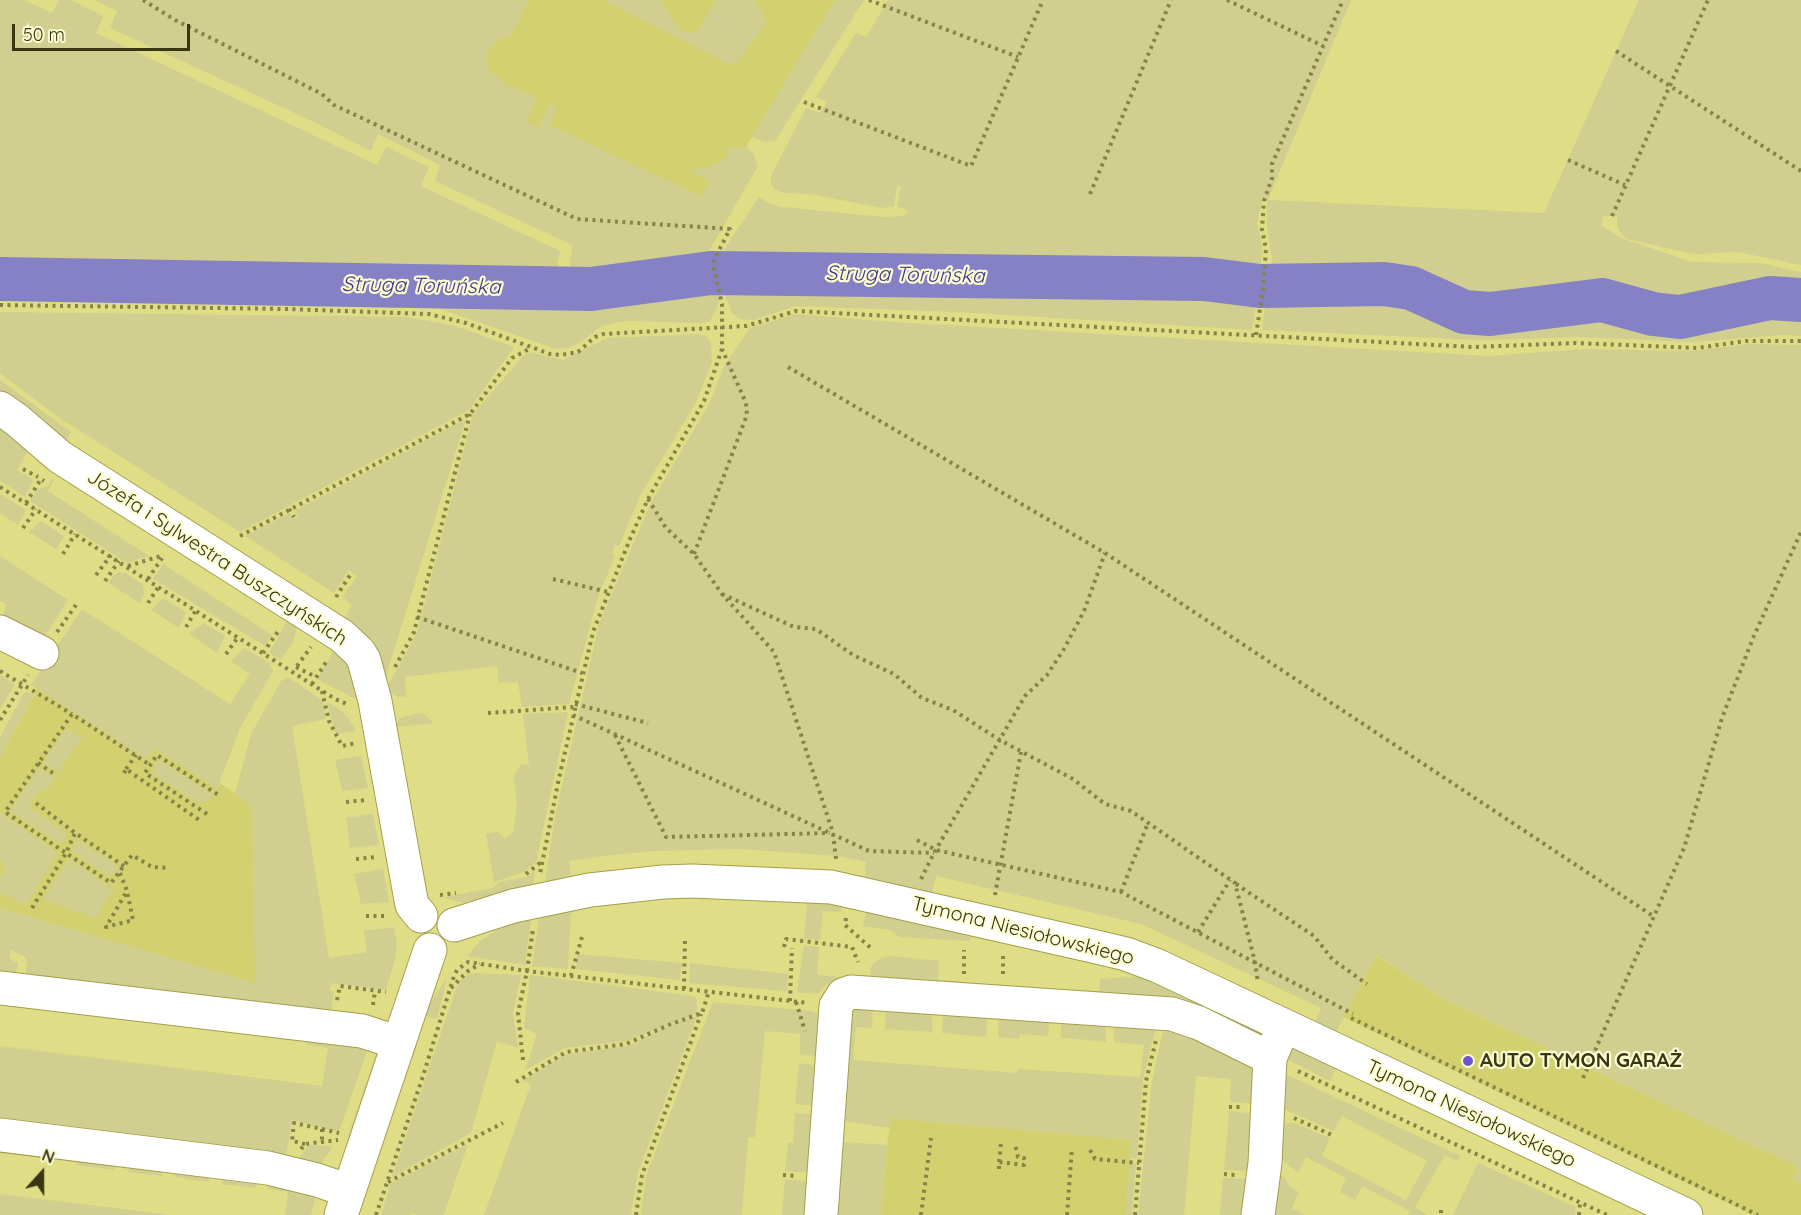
<!DOCTYPE html>
<meta charset="utf-8">
<style>
body{margin:0}
#map{position:relative;width:1801px;height:1215px;overflow:hidden;background:#dfdd86;font-family:Quicksand,sans-serif}
canvas{display:block}
.north{position:absolute;left:12px;top:1143px;width:60px;height:60px;-webkit-text-stroke:4px #fcfcd2;paint-order:stroke;rotate:21deg;font-size:16px;font-weight:700;line-height:24px;text-align:center;color:#383712}
.north::after{content:'';display:block;margin:auto;width:21px;height:27px;background:#383712;clip-path:polygon(50% 0,100% 100%,50% 72%,0 100%)}
.scale{position:absolute;left:12px;top:24px;width:178px;height:27px;box-sizing:border-box;border:3px solid #383712;border-top:0;padding-left:8px;font-size:18px;line-height:21px;white-space:nowrap;color:#383712;-webkit-text-stroke:4px #fcfcd2;paint-order:stroke}
</style>
<div id="map">
<canvas width="1801" height="1215"></canvas>
<div class="north">N</div>
<div class="scale">50 m</div>
</div>
<script>
const c = document.querySelector('canvas').getContext('2d');
c.lineJoin = 'round';
function fillPath(path, color) {
  c.fillStyle = color;
  c.fill(path, 'evenodd');
}
function toPath(rows) {
  const path = new Path2D();
  for (const r of rows) {
    path.moveTo(r[0], r[1]);
    for (let i = 2; i < r.length; i += 2) path.lineTo(r[i], r[i + 1]);
  }
  return path;
}
function trace(path, color, width, dash) {
  c.strokeStyle = color;
  c.lineWidth = width;
  c.lineCap = dash ? 'butt' : 'round';
  c.setLineDash(dash || []);
  c.stroke(path);
}
function drawText(font, color, halo, rows, align = 'center') {
  c.font = font + ' Quicksand,sans-serif';
  c.lineWidth = 4.5;
  c.setLineDash([]);
  c.textBaseline = 'middle';
  c.strokeStyle = halo;
  c.fillStyle = color;
  for (const [text, x, y, turn = 0] of rows) {
    c.save();
    c.translate(x, y);
    c.rotate((+turn || 0) * Math.PI / 180);
    c.textAlign = isNaN(turn) ? turn : align;
    if (halo) c.strokeText(text, 0, 0);
    c.fillText(text, 0, 0);
    c.restore();
  }
}
const built = toPath([
 [357,0,835,0,707,211,567,204],
 [52,662,252,806,256,984,0,908,0,757],
 [1375,955,1447,1001,1799,1167,1793,1179,1801,1183,1801,1215,1753,1215,1343,1017],
 [891,1118,1132,1140,1126,1215,881,1215,887,1145]
]);
const green = toPath([
 [0,0,24,0,52,13,59,0,71,0,103,16,96,33,377,165,386,147,429,167,421,186,560,251,554,284,0,265],
 [94,0,529,0,510,37,504,36,490,47,486,60,491,72,509,86,536,97,526,122,539,128,549,103,557,108,549,125,702,197,710,181,690,171,714,165,725,159,729,148,746,147,753,153,758,166,698,270,588,286,568,281,572,245,435,181,440,165,378,134,371,151,312,121,110,28,117,11],
 [603,0,660,0,681,31,696,33,716,0,755,0,763,12,765,25,738,61,731,65],
 [835,0,864,0,775,141,764,142,752,136],
 [888,0,1351,0,1268,200,1544,213,1639,0,1801,0,1801,265,1738,252,1694,254,1627,239,1617,228,1617,216,1603,216,1601,225,1621,238,1692,262,1759,263,1801,272,1801,294,1761,291,1730,296,1679,310,1650,307,1609,298,1591,296,1572,295,1475,304,1452,299,1419,283,1401,278,1292,276,1272,279,1272,258,1267,228,1267,200,1262,201,1257,222,1262,246,1260,280,1202,272,782,270,718,268,725,248,759,197,771,204,783,207,883,217,904,216,908,211,897,206,901,186,897,186,894,206,883,208,810,194,784,193,775,190,771,184,771,176,806,108,820,113,827,102,816,97,856,33,866,37],
 [729,278,1257,291,1252,330,958,312,796,306,753,320,740,319,732,313,721,285],
 [0,282,586,295,647,288,720,294,718,305,710,321,701,323,628,321,614,323,600,327,581,342,569,348,556,349,435,307,0,301],
 [1367,290,1394,291,1410,295,1456,315,1476,319,1503,320,1604,308,1675,324,1762,305,1801,304,1801,336,1783,335,1693,342,1578,337,1478,340,1262,330,1267,293,1308,293],
 [0,312,406,317,452,325,514,347,469,410,240,532,58,417,0,373],
 [796,314,893,322,1488,356,1585,349,1692,351,1749,344,1801,345,1801,1183,1793,1179,1798,1167,1447,1001,1376,955,1335,1034,1314,1024,1321,1008,1141,924,936,876,931,896,864,883,866,862,837,856,740,849,653,851,613,855,569,861,572,882,544,889,555,816,599,624,633,544,652,501,709,404,724,366,750,328],
 [699,334,706,336,711,343,712,362,695,404,641,494,619,546,615,545,612,554,615,556,598,597,569,704,522,707,518,682,499,683,497,666,405,677,406,697,396,696,385,691,417,633,473,414,524,355,530,352,563,360,607,338],
 [0,380,71,432,63,444,0,393],
 [466,419,385,679,374,641,344,619,352,605,342,597,357,576,349,570,334,593,245,536,289,513,294,519,298,517,294,511],
 [0,420,29,449,17,470,34,480,25,497,0,481],
 [52,479,54,480,48,491,149,556,127,563,30,501,38,489,48,486],
 [0,494,26,510,18,525,0,513],
 [41,521,64,536,56,549,29,532],
 [0,556,68,600,40,644,2,616,7,605,0,601],
 [163,564,272,635,265,646,153,579],
 [119,572,126,573,143,585,144,594,140,603,108,583,114,575],
 [163,598,186,612,179,628,151,610],
 [82,609,230,704,250,674,231,661,244,648,270,663,273,671,240,728,217,789,155,749,147,759,31,685],
 [289,617,296,625,296,630,293,642,281,660,269,653],
 [204,623,225,636,217,653,189,634],
 [335,648,351,662,360,701,317,679],
 [0,675,15,684,0,709],
 [288,677,323,701,326,719,292,726,329,958,367,952,364,931,394,927,397,944,395,960,386,990,331,983,330,991,334,991,330,1020,25,985,27,958,11,950,9,958,18,963,14,985,0,982,0,908,255,983,252,806,235,794,251,734,281,681],
 [27,692,34,694,0,757,0,737,23,695],
 [327,702,339,709,350,720,356,731,336,734],
 [568,712,536,862,524,872,494,882,486,834,498,832,505,839,513,832,517,807,514,776,521,765,529,764,523,714],
 [419,713,425,715,434,723,390,728,400,718],
 [66,728,82,737,58,772,43,763],
 [361,756,368,788,342,791,335,760],
 [159,760,213,795,211,798,204,802,196,802,157,777,154,774,154,769,156,762],
 [39,768,55,777,45,792,40,790,28,807,67,833,61,844,10,811],
 [0,813,58,853,25,906,0,892,0,878,6,864,0,859],
 [373,814,379,845,350,848,346,818],
 [78,840,119,867,115,874,107,875,71,851],
 [68,859,113,889,96,918,43,900],
 [383,869,389,902,361,904,354,874],
 [535,870,533,891,464,902,458,902,444,897,493,888,499,882,527,877],
 [807,901,842,904,841,912,823,911,820,940,804,939],
 [867,907,972,934,973,936,969,941,899,937,891,930,863,926],
 [571,910,568,969,532,966,539,918],
 [531,919,525,965,467,956,479,942,497,930,513,923],
 [804,946,819,947,817,975,842,977,841,981,826,985,818,994,797,992],
 [577,954,682,963,680,980,576,969],
 [891,956,939,961,938,980,961,981,960,992,872,978,870,969,872,965,881,958],
 [690,963,788,974,787,991,689,983],
 [469,973,521,975,513,1013,518,1048,497,1041,471,1133,392,1177,458,983],
 [530,975,694,996,697,1000,697,1014,626,1041,565,1048,525,1070,537,1034,524,1028],
 [1146,976,1262,1031,1263,1038,1094,1001,1094,991,1099,991,1100,979],
 [447,978,437,1019,422,1015],
 [873,1000,872,1028,856,1027,853,1060,1018,1073,1018,1069,1140,1077,1144,1045,1114,1042,1114,1017,1158,1020,1143,1078,1137,1159,1130,1158,1131,1140,892,1118,890,1128,844,1121,846,1012],
 [886,1000,931,1002,933,1032,885,1029],
 [713,1002,811,1011,816,1013,821,1017,822,1057,800,1054,800,1034,765,1031,755,1137,748,1137,742,1215,641,1215,646,1176],
 [944,1005,989,1008,986,1037,942,1033],
 [999,1008,1050,1012,1048,1036,1020,1034,1019,1039,998,1037],
 [1061,1014,1105,1014,1106,1042,1061,1037],
 [697,1016,638,1172,631,1215,484,1215,531,1084,522,1081,564,1055,628,1046,669,1025],
 [1165,1021,1263,1062,1259,1105,1230,1101,1231,1079,1196,1076,1184,1215,1138,1215,1152,1081],
 [308,1038,367,1049,367,1051,340,1129,334,1131,292,1120,285,1163,0,1128,0,1046,322,1086,328,1048,306,1044],
 [380,1043,387,1046,356,1138,348,1136],
 [1285,1044,1334,1063,1336,1069,1330,1081,1285,1058],
 [799,1063,821,1066,819,1106,795,1104],
 [1277,1070,1460,1156,1457,1161,1445,1155,1415,1207,1427,1215,1408,1215,1410,1211,1362,1186,1355,1200,1340,1192,1346,1178,1306,1157,1298,1172,1286,1163,1279,1156,1283,1124,1288,1123,1294,1123,1330,1138,1322,1156,1406,1200,1427,1161,1342,1116,1334,1131,1277,1106],
 [1229,1111,1257,1114,1254,1171,1224,1170],
 [795,1113,819,1115,814,1173,785,1171,788,1143,793,1143],
 [845,1142,887,1145,881,1215,828,1215,840,1145],
 [468,1144,444,1215,419,1215,412,1213,411,1215,381,1215,390,1184],
 [309,1145,333,1147,317,1169,292,1167],
 [78,1158,115,1163,114,1170,76,1165],
 [1130,1163,1136,1164,1132,1215,1126,1215],
 [1478,1163,1576,1207,1575,1215,1453,1215],
 [130,1164,162,1169,162,1176,128,1172],
 [175,1170,207,1172,209,1182,175,1177],
 [1277,1175,1284,1177,1290,1187,1299,1192,1292,1208,1305,1215,1269,1215],
 [223,1177,257,1181,256,1188,222,1184],
 [1223,1178,1250,1179,1247,1215,1220,1215],
 [785,1179,813,1182,810,1215,782,1215],
 [269,1185,312,1194,315,1200,311,1215,285,1215,288,1192,268,1189],
 [0,1194,171,1215,0,1215]
]);
const river = toPath([
 [0,279,591,289,711,273,1204,279,1260,286,1384,284,1411,288,1464,312,1490,314,1602,300,1653,314,1680,317,1770,298,1801,300]
]);
const path = toPath([
 [143,0,175,20,322,94,334,105,577,219,730,229,717,254,713,265,722,304,722,349,704,401,648,499,630,539,593,632,559,778,540,874],
 [869,0,1018,57],
 [1227,0,1323,46],
 [1616,51,1801,171],
 [804,102,971,166,1043,0],
 [1568,160,1625,185],
 [1090,194,1171,0],
 [1612,216,1708,0],
 [0,305,285,309,429,314,466,323,550,354,561,355,578,352,595,337,604,334,746,326,796,311,1473,347,1576,343,1697,348,1746,341,1801,341],
 [1256,335,1263,289,1266,249,1262,229,1264,201,1272,178,1272,164,1343,0],
 [788,367,1105,553,1653,916],
 [23,469,38,477],
 [0,487,335,699,347,704],
 [648,499,666,528,694,554,722,594,774,652,833,833,836,859],
 [26,503,41,479,44,481],
 [289,509,294,517],
 [23,528,36,509],
 [240,536,470,414,512,358,531,348],
 [63,554,75,534],
 [694,554,747,415,746,403,722,349],
 [128,566,164,555],
 [96,575,111,555],
 [148,579,162,558],
 [553,579,608,592],
 [105,581,119,561],
 [722,594,794,627,816,629,853,655,894,674,922,698,953,710,998,739,1073,779,1105,804,1131,811,1235,883,1255,962,1258,983],
 [336,597,352,572],
 [148,603,159,586],
 [417,617,582,673],
 [186,627,196,610],
 [57,632,76,605],
 [263,653,279,630],
 [226,654,238,637],
 [297,666,311,647],
 [296,667,316,677],
 [395,667,414,632,470,414],
 [0,671,72,714],
 [312,684,328,659],
 [322,691,329,721,342,746,356,743],
 [575,704,648,723],
 [488,713,574,707],
 [573,715,869,851,934,853],
 [0,720,28,675],
 [615,735,666,837,830,833],
 [38,763,56,775],
 [126,769,136,755],
 [124,773,126,769,202,822],
 [346,802,366,800],
 [36,803,75,833],
 [207,814,145,773,157,755,220,796],
 [917,840,936,850,1121,892,1353,1014],
 [356,859,376,857],
 [124,866,75,833,66,853,5,812,72,714,150,765],
 [120,873,127,891,106,927,133,920,127,891],
 [526,874,541,862],
 [921,879,934,853,1025,696,1047,675,1064,649,1084,611,1105,553],
 [1236,884,1314,936,1333,960,1367,984],
 [1121,892,1148,823],
 [440,895,456,893],
 [995,895,1021,752],
 [32,908,66,853,111,883,132,855,152,867,170,868],
 [366,916,386,916],
 [846,918,845,925,871,948],
 [1198,932,1230,880],
 [784,947,786,939,852,947,858,962],
 [964,974,964,950],
 [1003,974,1003,954],
 [571,976,583,933],
 [451,988,468,971,480,964],
 [684,989,685,939],
 [337,1000,340,986,386,992],
 [790,1001,792,948],
 [796,1002,805,1031],
 [373,1005,375,991],
 [1351,1018,1758,1215],
 [523,1060,518,1013,527,971,533,929],
 [1298,1071,1607,1215],
 [1583,1078,1684,848,1722,718,1753,638,1801,532],
 [516,1082,566,1052,626,1044,671,1024,702,1013,709,991],
 [1229,1107,1240,1107],
 [1294,1118,1332,1135],
 [322,1129,339,1133],
 [305,1144,292,1141,294,1123,322,1129,322,1143],
 [301,1149,305,1144,338,1140],
 [1090,1150,1095,1159,1139,1163],
 [999,1162,1001,1143],
 [999,1169,999,1162,1024,1165,1024,1158,1018,1157,1015,1144],
 [1224,1174,1235,1175],
 [783,1175,797,1176],
 [388,1182,503,1123],
 [1441,1210,1441,1215],
 [376,1215,423,1076,454,976,457,970,468,962,527,971,808,1003],
 [636,1215,642,1175,701,1014],
 [921,1215,931,1138],
 [1067,1215,1072,1148],
 [1135,1215,1146,1081,1156,1040],
 [1579,1215,1580,1202]
]);
const minor = toPath([
 [0,408,17,420,60,457,342,636,359,652,364,660,375,701,411,900,412,905,421,916],
 [0,632,42,653],
 [454,925,513,906,590,890,663,882,692,881,831,887,1101,948,1126,954,1158,966,1686,1215],
 [0,988,362,1031,399,1043],
 [0,1135,268,1168,317,1180,349,1191],
 [341,1215,430,950],
 [821,1215,836,1006,843,995,851,992,1172,1014,1199,1023,1270,1058],
 [1258,1215,1265,1163,1270,1058,1278,1039]
]);
const markers = [
 [1468,1061,6,"#6d56d0"]
];
const streetNames = [
 ["Józefa i Sylwestra Buszczyńskich",217,558,33],
 ["Tymona Niesiołowskiego",1023,931,14],
 ["Tymona Niesiołowskiego",1471,1114,25]
];
const poiNames = [
 ["AUTO TYMON GARAŻ",1480,1061]
];
const waterNames = [
 ["Struga Toruńska",905,275,1],
 ["Struga Toruńska",421,286,1]
];
fillPath(built, '#d3d070');
fillPath(green, '#d0cf90');
trace(river, '#8680c4', 44);
trace(minor, '#a29f48', 35);
trace(path, '#858347', 4, [3, 4.5]);
trace(minor, '#fff', 33);
for (const [x, y, r, color] of markers) {
  const dot = new Path2D();
  dot.arc(x, y, r, 0, 2 * Math.PI);
  c.fillStyle = color;
  c.fill(dot);
  trace(dot, '#fcfcd2', 2);
}
drawText('20px', '#383712', '#fcfcd2', streetNames);
drawText('bold 20px', '#383712', '#fcfcd2', poiNames, 'left');
drawText('italic 21px', '#453689', '#fcfcd2', waterNames);
</script>
